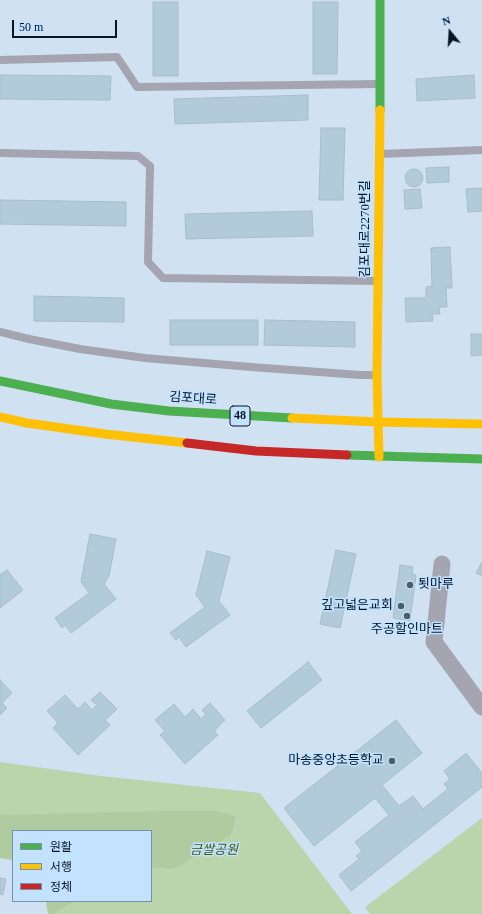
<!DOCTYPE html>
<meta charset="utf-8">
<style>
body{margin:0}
#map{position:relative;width:482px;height:914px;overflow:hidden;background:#d0e1f2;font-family:"Times New Roman","Noto Sans KR",serif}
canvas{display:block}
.legend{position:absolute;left:12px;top:830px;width:140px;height:72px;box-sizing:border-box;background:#c3e2ff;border:1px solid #7691a9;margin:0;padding:5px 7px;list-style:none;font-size:12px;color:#031727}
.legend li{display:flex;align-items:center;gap:8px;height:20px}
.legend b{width:20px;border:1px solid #7691a9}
.north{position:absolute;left:430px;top:12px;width:40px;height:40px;-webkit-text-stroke:3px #c3e2ff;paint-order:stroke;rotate:342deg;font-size:11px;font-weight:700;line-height:16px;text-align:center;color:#031727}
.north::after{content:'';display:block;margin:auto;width:14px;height:18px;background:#031727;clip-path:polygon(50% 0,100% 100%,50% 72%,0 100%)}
.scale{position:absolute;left:12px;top:20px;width:105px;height:18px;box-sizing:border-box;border:2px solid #031727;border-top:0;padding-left:5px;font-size:12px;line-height:14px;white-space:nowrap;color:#031727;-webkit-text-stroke:3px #c3e2ff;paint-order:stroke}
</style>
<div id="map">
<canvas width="482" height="914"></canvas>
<ul class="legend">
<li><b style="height:5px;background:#4caf50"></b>원활</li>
<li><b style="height:5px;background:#ffc107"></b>서행</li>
<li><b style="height:5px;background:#c62828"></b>정체</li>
</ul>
<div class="north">N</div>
<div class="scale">50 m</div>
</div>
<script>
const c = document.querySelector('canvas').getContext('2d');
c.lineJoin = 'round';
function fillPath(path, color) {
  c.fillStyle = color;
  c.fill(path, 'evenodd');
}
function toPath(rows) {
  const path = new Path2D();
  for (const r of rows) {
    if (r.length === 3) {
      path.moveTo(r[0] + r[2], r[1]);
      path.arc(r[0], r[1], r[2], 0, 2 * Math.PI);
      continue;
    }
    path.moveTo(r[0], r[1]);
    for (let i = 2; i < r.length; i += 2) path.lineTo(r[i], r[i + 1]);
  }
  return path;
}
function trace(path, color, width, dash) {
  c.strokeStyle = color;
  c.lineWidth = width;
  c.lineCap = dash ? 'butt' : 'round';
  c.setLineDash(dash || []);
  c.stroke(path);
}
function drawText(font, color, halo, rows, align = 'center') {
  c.font = font + ' "Times New Roman","Noto Sans KR",serif';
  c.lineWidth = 3;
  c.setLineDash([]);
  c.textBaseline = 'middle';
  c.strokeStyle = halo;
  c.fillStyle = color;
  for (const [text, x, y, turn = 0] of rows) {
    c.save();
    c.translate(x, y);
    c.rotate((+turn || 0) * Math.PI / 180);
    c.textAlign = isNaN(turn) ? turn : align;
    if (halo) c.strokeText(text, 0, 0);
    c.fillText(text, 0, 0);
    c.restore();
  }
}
const green = toPath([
 [0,762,101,776,260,793,352,914,48,914,46,901,151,901,151,831,13,831,13,860,0,858],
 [482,818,482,914,370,914,365,907]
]);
const forest = toPath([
 [162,811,215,811,228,814,236,817,231,835,176,868,170,869,151,867,151,831,13,831,13,860,0,858,0,815],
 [46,901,74,901,53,914,48,914]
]);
const building = toPath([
 [153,2,178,2,178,76,153,76,153,2],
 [313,2,338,2,337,74,313,74,313,2],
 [0,75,111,76,110,100,0,99,0,75],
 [474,75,475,98,417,101,416,79,474,75],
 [308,95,308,120,175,124,174,99,308,95],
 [321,128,345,128,343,200,319,200,321,128],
 [449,167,449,182,427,183,426,168,449,167],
 [414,178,9],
 [482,188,482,211,468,212,466,189,482,188],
 [420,189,422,208,405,209,404,190,420,189],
 [0,200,126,202,126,226,0,224,0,200],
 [312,211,313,236,186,239,185,214,312,211],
 [450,247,452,288,446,288,447,307,439,307,440,314,432,314,433,321,406,322,405,298,426,298,426,287,432,286,431,248,450,247],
 [34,296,124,298,124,322,34,321,34,296],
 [170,320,258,320,258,345,170,345,170,320],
 [265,320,355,322,355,347,264,345,265,320],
 [471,334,482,334,482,355,471,356,471,334],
 [90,534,116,539,109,576,104,584,116,599,71,633,65,625,62,628,55,618,89,593,81,582,90,534],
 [336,550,356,554,340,628,320,624,336,550],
 [207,551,230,557,219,601,230,615,186,647,179,637,176,640,170,633,205,607,196,595,207,551],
 [482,562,482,576,476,573,482,562],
 [400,565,413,567,412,574,416,575,410,621,393,618,400,565],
 [7,570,23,590,0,608,0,575,7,570],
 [308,662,322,680,261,728,247,711,308,662],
 [0,680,12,693,2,703,7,708,0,715,0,680],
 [100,692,117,709,105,720,110,725,78,755,53,728,58,723,47,711,65,695,78,709,85,702,92,710,97,705,91,700,100,692],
 [210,703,225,720,214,731,218,735,185,764,160,735,165,731,155,720,174,704,185,717,193,709,201,719,206,714,202,710,210,703],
 [396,720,422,753,382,785,399,806,413,796,423,809,448,789,444,784,450,779,444,771,466,753,482,773,482,787,351,891,339,875,359,859,356,856,362,851,355,842,389,815,375,798,314,846,284,808,396,720],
 [0,878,6,879,3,895,0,894,0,878]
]);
const lane = toPath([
 [0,60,117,57,137,87,379,84],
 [0,153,138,156,150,166,148,262,163,278,377,281],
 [380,154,482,150],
 [0,332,29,339,80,349,145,358,251,367,360,375,376,375]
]);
const street = toPath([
 [442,564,434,642,482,707]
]);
const fast = toPath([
 [380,110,380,0],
 [0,381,111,404,169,411,292,418],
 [347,455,482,459]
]);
const slow = toPath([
 [0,417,27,423,105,434,187,443],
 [292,418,378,422,482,424],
 [379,457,377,375,380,110]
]);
const jam = toPath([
 [187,443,256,451,347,455]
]);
const markers = [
 [410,585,4,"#4b5e6e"],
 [401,606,4,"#4b5e6e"],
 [407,616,4,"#4b5e6e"],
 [392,761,4,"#4b5e6e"]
];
const shields = [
 [240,416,20]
];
const shieldNames = [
 ["48",240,416]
];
const streetNames = [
 ["김포대로2270번길",366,229,-90],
 ["김포대로",193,399,4]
];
const poiNames = [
 ["툇마루",418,585,"left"],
 ["깊고넓은교회",393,606],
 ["주공할인마트",407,630,"center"],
 ["마송중앙초등학교",384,761]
];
const parkNames = [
 ["금쌀공원",214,851]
];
fillPath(green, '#bad5ab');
fillPath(forest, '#b0cba0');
fillPath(building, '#b2cbda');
trace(building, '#a7bdca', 1);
trace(lane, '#a4a5b1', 8);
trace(street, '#a4a5b1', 17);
trace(fast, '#4caf50', 9);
trace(slow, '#ffc107', 9);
trace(jam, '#c62828', 9);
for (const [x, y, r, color] of markers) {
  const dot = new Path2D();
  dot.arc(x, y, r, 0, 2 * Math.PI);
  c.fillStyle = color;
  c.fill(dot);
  trace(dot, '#c3e2ff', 1.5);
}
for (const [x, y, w] of shields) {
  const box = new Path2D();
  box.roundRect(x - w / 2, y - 10, w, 20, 3);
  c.fillStyle = '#c3e2ff';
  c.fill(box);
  trace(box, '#031727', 1);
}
drawText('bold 12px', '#031727', null, shieldNames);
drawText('13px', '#031727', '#c3e2ff', streetNames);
drawText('13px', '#031727', '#c3e2ff', poiNames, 'right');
drawText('italic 13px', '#425818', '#c3e2ff', parkNames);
</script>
